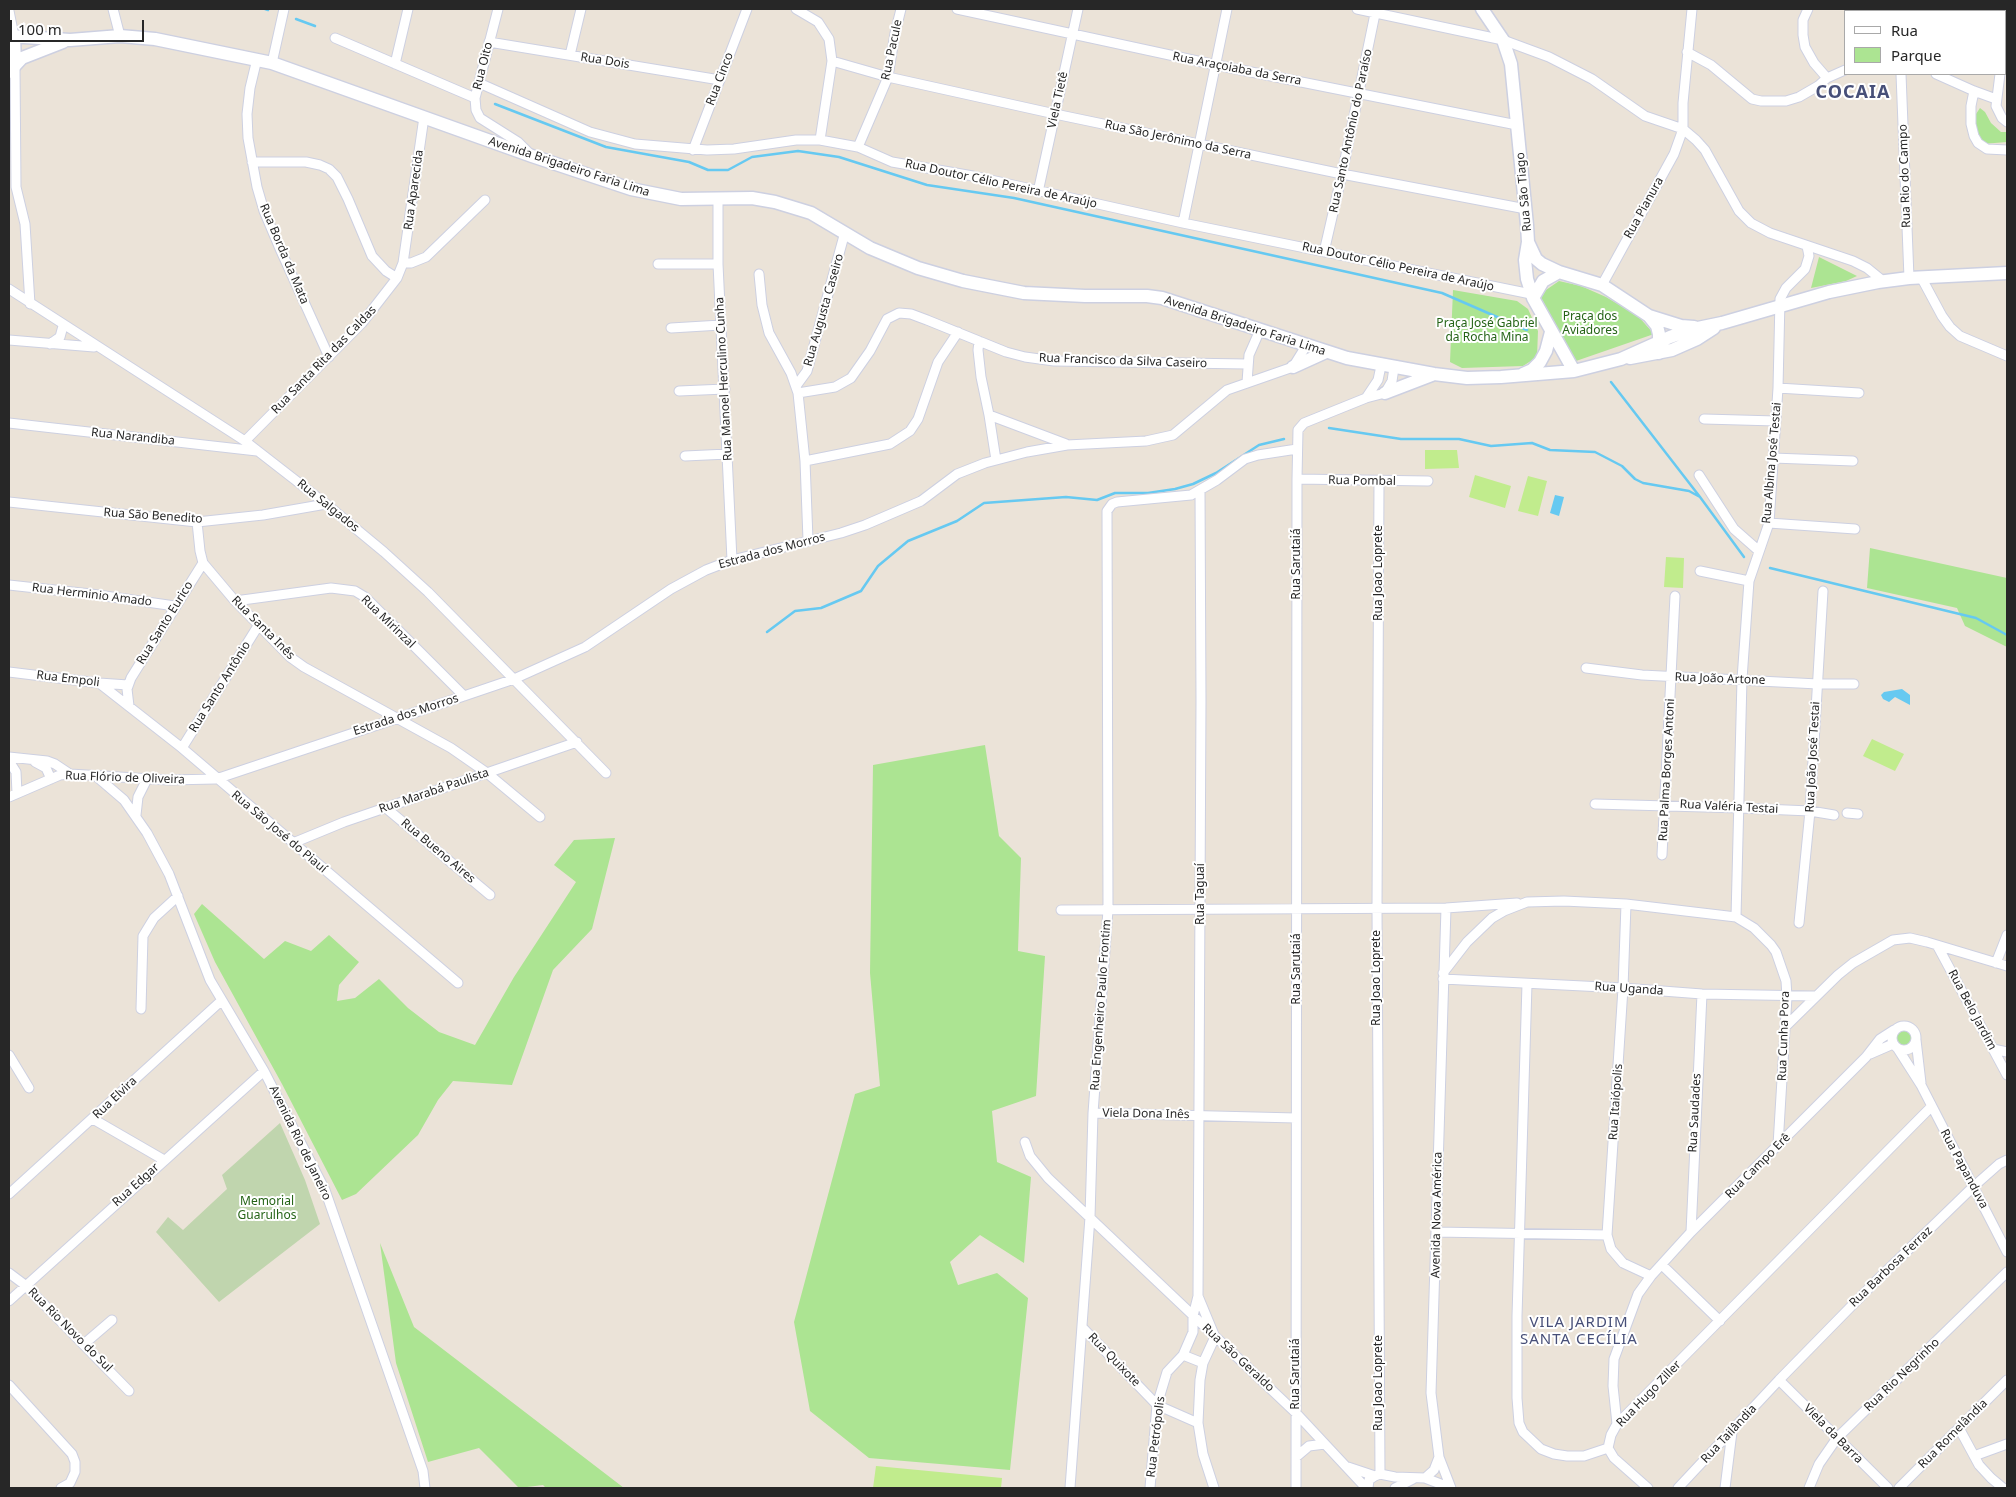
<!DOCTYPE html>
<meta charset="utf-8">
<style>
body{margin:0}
#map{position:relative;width:2016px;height:1497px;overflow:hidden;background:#ebe3d8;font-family:"Noto Sans",sans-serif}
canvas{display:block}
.frame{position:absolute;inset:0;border:10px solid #272727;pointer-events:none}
.legend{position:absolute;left:1844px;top:10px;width:162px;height:65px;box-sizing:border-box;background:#fff;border:1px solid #a9a9a9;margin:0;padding:6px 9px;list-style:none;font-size:15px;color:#272727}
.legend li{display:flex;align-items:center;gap:10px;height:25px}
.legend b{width:25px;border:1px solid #a9a9a9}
.scale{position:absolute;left:10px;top:20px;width:134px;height:22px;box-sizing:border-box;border:2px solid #272727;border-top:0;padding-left:6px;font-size:15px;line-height:18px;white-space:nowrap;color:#272727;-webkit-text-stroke:4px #fff;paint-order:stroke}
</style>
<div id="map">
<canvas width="2016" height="1497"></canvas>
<div class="frame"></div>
<ul class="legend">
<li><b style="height:6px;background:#fff"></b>Rua</li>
<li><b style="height:14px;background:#ace492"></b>Parque</li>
</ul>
<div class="scale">100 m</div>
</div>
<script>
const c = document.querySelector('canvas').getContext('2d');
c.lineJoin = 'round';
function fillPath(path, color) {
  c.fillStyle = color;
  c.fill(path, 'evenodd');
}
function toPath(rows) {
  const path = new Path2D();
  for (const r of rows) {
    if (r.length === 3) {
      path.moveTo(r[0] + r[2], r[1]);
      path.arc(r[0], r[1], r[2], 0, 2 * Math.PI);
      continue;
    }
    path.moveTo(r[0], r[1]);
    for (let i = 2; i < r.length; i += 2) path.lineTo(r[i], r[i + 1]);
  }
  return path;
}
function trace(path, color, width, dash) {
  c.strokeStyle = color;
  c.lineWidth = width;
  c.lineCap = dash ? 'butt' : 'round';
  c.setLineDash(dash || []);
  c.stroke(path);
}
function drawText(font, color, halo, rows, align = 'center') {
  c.font = font + ' "Noto Sans",sans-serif';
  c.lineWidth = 4;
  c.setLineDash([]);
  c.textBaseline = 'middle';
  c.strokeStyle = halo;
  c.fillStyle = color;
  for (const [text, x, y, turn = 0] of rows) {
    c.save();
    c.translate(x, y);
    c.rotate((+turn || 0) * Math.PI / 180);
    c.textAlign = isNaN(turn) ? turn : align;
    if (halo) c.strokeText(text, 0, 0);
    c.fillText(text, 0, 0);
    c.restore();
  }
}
const green = toPath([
 [1980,108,1985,112,1991,123,2001,132,2007,132,2007,142,1982,144,1975,125,1976,114],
 [1819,257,1857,276,1846,281,1811,288],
 [1559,281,1581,286,1606,297,1638,316,1654,334,1576,361,1541,298,1546,290],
 [1453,290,1517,301,1528,309,1538,331,1537,357,1523,366,1462,368,1450,362],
 [1870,548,2007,578,2007,647,1965,626,1957,608,1867,588],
 [985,745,999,836,1021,858,1018,951,1045,956,1036,1096,992,1111,997,1162,1031,1177,1024,1263,980,1235,950,1262,958,1285,997,1273,1028,1298,1010,1470,869,1458,810,1411,794,1322,855,1094,880,1086,870,973,873,765],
 [615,838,592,929,553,970,512,1085,453,1081,438,1100,418,1135,356,1194,342,1200,282,1084,215,962,194,914,202,904,264,959,285,941,311,951,329,935,359,962,339,985,337,1001,355,998,379,979,408,1008,439,1032,475,1045,514,977,576,882,554,865,574,840],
 [1904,1037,12],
 [380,1243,414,1327,624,1488,546,1488,543,1485,519,1488,479,1448,428,1462,396,1363]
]);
const cemetery = toPath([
 [280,1123,305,1180,320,1224,219,1302,156,1232,168,1217,183,1230,227,1189,222,1175]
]);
const pitch = toPath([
 [1425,450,1457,450,1459,468,1425,469],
 [1475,475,1511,486,1505,508,1469,497],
 [1528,476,1547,481,1538,516,1518,511],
 [1666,557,1684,558,1683,588,1664,587],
 [1872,739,1904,754,1895,771,1863,756],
 [876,1466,1002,1478,1001,1488,873,1488]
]);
const water = toPath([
 [1555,495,1564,497,1559,516,1550,513],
 [1902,689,1910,695,1910,705,1895,697,1889,702,1883,699,1881,695,1884,692]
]);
const stream = toPath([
 [265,9,268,10],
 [296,19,315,26],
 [495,104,606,147,689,162,708,170,728,170,752,157,798,151,839,157,927,185,1014,198,1442,293,1527,330],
 [1611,382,1700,497,1744,557],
 [1329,428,1401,439,1459,439,1491,446,1532,443,1550,450,1595,452,1622,466,1635,479,1643,483,1689,491,1700,497],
 [1770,568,1976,618,2007,635],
 [767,632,795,611,821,608,861,591,878,566,908,541,957,521,984,503,1066,497,1097,500,1115,493,1148,493,1175,489,1193,484,1216,473,1259,445,1284,439]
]);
const street = toPath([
 [113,9,120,36],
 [498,9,475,98,476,110,480,118,518,142,530,154],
 [796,9,818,22,829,39,832,61,820,140],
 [957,9,1216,65,1517,125],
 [1357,9,1503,40,1549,57,1592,79,1645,116,1683,129,1696,140,1705,150,1739,211,1751,223,1770,233,1853,261,1867,268,1883,281],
 [1808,9,1803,20,1803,35,1805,47,1814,63,1827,78],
 [9,11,14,36],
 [335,38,475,98],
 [2005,41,2007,25],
 [489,42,720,80],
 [1687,52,1711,65,1752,99,1761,101,1786,101,1799,97,1818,86,1827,78,1845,70],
 [570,55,581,9],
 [257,59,250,88,247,114,248,138,257,187,264,211,281,251,329,357],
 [832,61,888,77,1055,114,1342,174,1526,209],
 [272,63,284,9],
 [395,64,408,9],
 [15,65,16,187,25,224,30,304],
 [1901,74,1909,278],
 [1936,74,1974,91,1996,99],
 [2000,74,1996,106,2002,118,2007,122],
 [479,83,590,132,635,144,707,150,734,149,796,140,820,140,858,147,892,162,973,176,1183,223,1531,294],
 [1974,91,1971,106,1971,124,1974,136,1978,143,1987,149,2007,150],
 [858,147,888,77,895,33,901,9],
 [693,150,747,9],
 [252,162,306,162,320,165,329,169,337,177,348,199,372,256,386,271,397,278],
 [1038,192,1078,9],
 [718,198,718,264,732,560],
 [1183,223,1227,9],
 [1324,252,1342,174,1376,9],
 [403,263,424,117],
 [658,264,718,264],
 [759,274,762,305,769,333,791,373,798,393,805,461,808,540],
 [1921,277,1942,316,1950,327,1960,336,2007,356],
 [1602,285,1674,154,1683,129,1683,103,1692,9],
 [9,289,245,441,326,504,384,552,428,592,606,773],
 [671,328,721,325],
 [9,340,94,347],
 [979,341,978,350,981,377,989,415,1066,444],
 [50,344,60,337,63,326],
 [1247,382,1249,355,1260,330],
 [796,386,807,371,845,232],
 [1778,388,1859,393],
 [679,391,725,389],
 [798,393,835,387,851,378,870,351,887,319,899,313,911,314,927,320,1006,352,1025,357,1054,361,1247,364],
 [1366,398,1378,380,1381,366],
 [989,415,996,460],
 [1704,419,1776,421],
 [9,423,257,451],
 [245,441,362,323,397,278,403,263,411,263,426,257,485,200],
 [685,456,728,454],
 [1773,458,1853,461],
 [805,461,890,444,910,431,918,419,938,362,958,332],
 [1699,475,1734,529,1759,551],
 [1297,479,1428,481],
 [1379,481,1377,907,1380,1474],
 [9,502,197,522,263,515,326,504],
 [197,522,200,551,203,563,235,601,290,657,304,667,451,748,487,773,540,817],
 [1769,523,1855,529],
 [1700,571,1749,581],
 [9,585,91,594,175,606],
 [235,601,331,588,355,591,365,597,464,696],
 [1586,668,1642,675,1818,684,1854,684],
 [9,672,99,683,128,685],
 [99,683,182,748,458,983],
 [129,706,127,689,131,678,203,563],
 [182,748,258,626],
 [9,757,47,761,55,764,70,774],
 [9,761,16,772,17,793],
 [35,762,46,768,51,779],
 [96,776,124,800,147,833,169,874,210,980,264,1071,325,1190,423,1471,425,1488],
 [9,797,60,775,70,774,168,780,216,779,464,696,514,679,585,647,671,589,706,570,732,560,841,533,865,525,921,501,957,474,985,463,1027,452,1067,445,1146,441,1173,435,1227,390,1293,367,1306,346],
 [1595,804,1740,808,1810,811,1834,815],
 [386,808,490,895],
 [1847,813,1858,814],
 [136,815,138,797,147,779],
 [293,843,344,822,577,742],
 [1662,855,1675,596],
 [1626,904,1623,988,1607,1235,1611,1249,1623,1263,1651,1276],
 [1446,908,1431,1393,1439,1457,1451,1488],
 [1061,910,1446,908,1517,903],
 [1736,917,1742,679,1749,581,1769,523,1778,388,1780,299,1786,288,1805,269,1809,256,1807,246],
 [1799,923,1810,811,1823,591],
 [1937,945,2007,1075],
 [1996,963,2007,935],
 [1443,973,1467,942,1492,918,1504,911,1527,902,1564,901,1626,904,1736,917,1754,928,1771,945,1776,952,1786,981,1787,997,1778,1145],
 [1443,979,1623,988,1702,994,1815,996],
 [1527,984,1517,1316,1517,1398,1519,1423,1523,1432,1541,1449,1554,1454,1567,1456,1584,1456,1608,1448,1611,1435,1617,1424,1931,1107],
 [141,1009,143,936,154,918,178,896],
 [1904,1038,12],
 [1785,1027,1838,975,1853,963,1893,940,1910,938,1927,942,2007,966],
 [1916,1040,1921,1083],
 [1898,1049,1921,1085,2007,1252],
 [1993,1049,2007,1052],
 [1870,1054,1893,1044],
 [9,1055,29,1088],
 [1093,1113,1296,1118],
 [93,1119,164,1160],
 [1025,1142,1030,1156,1048,1178,1296,1413,1366,1488],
 [9,1194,221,1001],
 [1436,1232,1607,1235],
 [1691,1232,1702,994],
 [1662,1265,1720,1321],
 [9,1273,25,1285,129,1391],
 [1198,1296,1215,1337,1203,1363,1200,1380,1198,1423,1203,1454,1214,1488],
 [9,1301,264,1071],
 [1082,1327,1157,1405,1198,1423],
 [84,1344,112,1320],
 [1183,1355,1193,1332,1193,1316,1198,1296,1201,701,1200,491],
 [1779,1380,1888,1488],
 [9,1385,72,1454,75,1462,75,1472,70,1483,61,1488],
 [1617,1424,1613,1386,1614,1359,1638,1294,1651,1276,1691,1232,1866,1057,1880,1039,1894,1030],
 [1959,1428,1979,1465,1991,1478,2003,1488],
 [1608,1448,1614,1458,1648,1488],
 [1974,1456,2007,1444],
 [1296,1457,1309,1446,1325,1444],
 [1348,1467,1375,1476],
 [1425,1478,1434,1470,1439,1457],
 [1070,1488,1090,1217,1093,1113,1108,910,1107,511,1112,504,1117,502,1191,495,1217,480,1245,459,1258,455,1297,449],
 [1150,1488,1157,1405,1167,1372,1183,1355,1203,1363],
 [1296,1488,1297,479,1298,430,1304,423,1366,398,1385,393,1392,381,1394,368],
 [1368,1488,1369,1480,1375,1476,1380,1474,1395,1477,1425,1478,1451,1488],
 [1395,1488,1413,1479],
 [1678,1488,1779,1380,1876,1281,1973,1187,1999,1164,2007,1160],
 [1725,1488,1732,1432],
 [1809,1488,1819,1464,1837,1438,2007,1272],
 [1899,1488,2007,1380]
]);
const secondary = toPath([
 [1482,9,1503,40,1511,64,1527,225,1528,242,1525,260,1527,279,1533,298,1574,371],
 [9,36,70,40,120,36,155,39,272,63,532,156,631,189,681,199,752,198,775,202,798,209,811,213,870,248,918,268,963,281,1024,293,1085,296,1147,296,1162,298,1347,358,1434,374,1467,378,1501,377,1574,371,1621,359,1670,337,1693,329,1722,323,1829,292,1878,282,1909,278,2007,273],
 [14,36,15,64],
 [9,72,22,58,63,42],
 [1528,242,1536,259,1542,264,1559,272,1602,285,1649,316,1657,326,1659,334,1659,353],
 [1533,298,1543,281,1559,272],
 [1649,316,1681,326,1694,327],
 [1630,358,1672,350,1697,339,1714,328],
 [1293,367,1326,352],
 [1523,374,1532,370,1540,362,1546,351,1551,332],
 [1385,393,1432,375]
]);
const streetNames = [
 ["Rua Pacule",892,50,-78],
 ["Rua Dois",605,61,9],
 ["Rua Oito",483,66,-76],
 ["Rua Araçoiaba da Serra",1237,69,11],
 ["Rua Cinco",720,79,-69],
 ["Viela Tietê",1058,100,-78],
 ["Rua Santo Antônio do Paraíso",1351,131,-78],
 ["Rua São Jerônimo da Serra",1178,140,12],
 ["Avenida Brigadeiro Faria Lima",569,167,18],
 ["Rua Rio do Campo",1905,176,-92],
 ["Rua Doutor Célio Pereira de Araújo",1001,184,12],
 ["Rua Aparecida",414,190,-82],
 ["Rua São Tiago",1524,192,-95],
 ["Rua Pianura",1644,208,-61],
 ["Rua Borda da Mata",284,254,67],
 ["Rua Doutor Célio Pereira de Araújo",1398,267,12],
 ["Rua Augusta Caseiro",824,310,-74],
 ["Avenida Brigadeiro Faria Lima",1245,326,18],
 ["Rua Santa Rita das Caldas",324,360,-46],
 ["Rua Francisco da Silva Caseiro",1123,361,2],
 ["Rua Manoel Herculino Cunha",724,379,-93],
 ["Rua Narandiba",133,437,6],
 ["Rua Albina José Testai",1772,463,-85],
 ["Rua Pombal",1362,481,1],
 ["Rua Salgados",328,506,39],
 ["Rua São Benedito",153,516,4],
 ["Estrada dos Morros",772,551,-15],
 ["Rua Sarutaiá",1297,564,-90],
 ["Rua Joao Loprete",1379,573,-90],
 ["Rua Herminio Amado",92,595,7],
 ["Rua Mirinzal",388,622,44],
 ["Rua Santo Eurico",165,623,-58],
 ["Rua Santa Inês",263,628,45],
 ["Rua Empoli",68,679,7],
 ["Rua João Artone",1720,679,2],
 ["Rua Santo Antônio",220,687,-58],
 ["Estrada dos Morros",406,715,-18],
 ["Rua João José Testai",1813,757,-87],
 ["Rua Palma Borges Antoni",1667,770,-87],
 ["Rua Flório de Oliveira",125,778,2],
 ["Rua Marabá Paulista",434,791,-19],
 ["Rua Valéria Testai",1729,807,3],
 ["Rua São José do Piauí",279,832,40],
 ["Rua Bueno Aires",438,851,40],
 ["Rua Taguaí",1201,894,-90],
 ["Rua Sarutaiá",1297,969,-90],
 ["Rua Joao Loprete",1377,978,-90],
 ["Rua Uganda",1629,989,4],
 ["Rua Engenheiro Paulo Frontim",1101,1005,-86],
 ["Rua Belo Jardim",1972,1010,62],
 ["Rua Cunha Pora",1784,1036,-88],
 ["Rua Elvira",115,1098,-43],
 ["Rua Itaiópolis",1616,1102,-86],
 ["Rua Saudades",1695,1113,-87],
 ["Viela Dona Inês",1146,1114,1],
 ["Avenida Rio de Janeiro",300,1143,64],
 ["Rua Campo Erê",1758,1166,-45],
 ["Rua Papanduva",1964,1169,62],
 ["Rua Edgar",136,1185,-42],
 ["Avenida Nova América",1437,1215,-89],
 ["Rua Barbosa Ferraz",1891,1267,-44],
 ["Rua Rio Novo do Sul",70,1330,45],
 ["Rua São Geraldo",1238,1358,43],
 ["Rua Quixote",1114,1360,46],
 ["Rua Sarutaiá",1296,1374,-90],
 ["Rua Rio Negrinho",1902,1375,-44],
 ["Rua Joao Loprete",1379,1383,-90],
 ["Rua Hugo Ziller",1649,1394,-46],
 ["Rua Tailândia",1729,1434,-47],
 ["Viela da Barra",1833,1434,45],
 ["Rua Romelândia",1953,1434,-45],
 ["Rua Petrópolis",1156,1437,-83]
];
const parkNames = [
 ["Praça dos",1590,317],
 ["Aviadores",1590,331],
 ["Praça José Gabriel",1487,324],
 ["da Rocha Mina",1487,338],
 ["Memorial",267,1202],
 ["Guarulhos",267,1216]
];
const quarterNames = [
 ["VILA JARDIM",1579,1323],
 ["SANTA CECÍLIA",1579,1340]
];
const districtNames = [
 ["COCAIA",1853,93]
];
fillPath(green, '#ace492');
fillPath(cemetery, '#c0d5ae');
fillPath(pitch, '#c1ec8d');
fillPath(water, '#66c9f1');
trace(stream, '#66c9f1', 2.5);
trace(street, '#cdd0e1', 11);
trace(secondary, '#cdd0e1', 15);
trace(street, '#fff', 9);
trace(secondary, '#fff', 12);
drawText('12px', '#272727', '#fff', streetNames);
drawText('12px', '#256417', '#fff', parkNames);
c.letterSpacing = '1px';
drawText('15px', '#474f78', '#fff', quarterNames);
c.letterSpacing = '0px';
c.letterSpacing = '1px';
drawText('bold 18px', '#474f78', '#fff', districtNames);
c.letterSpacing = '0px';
</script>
